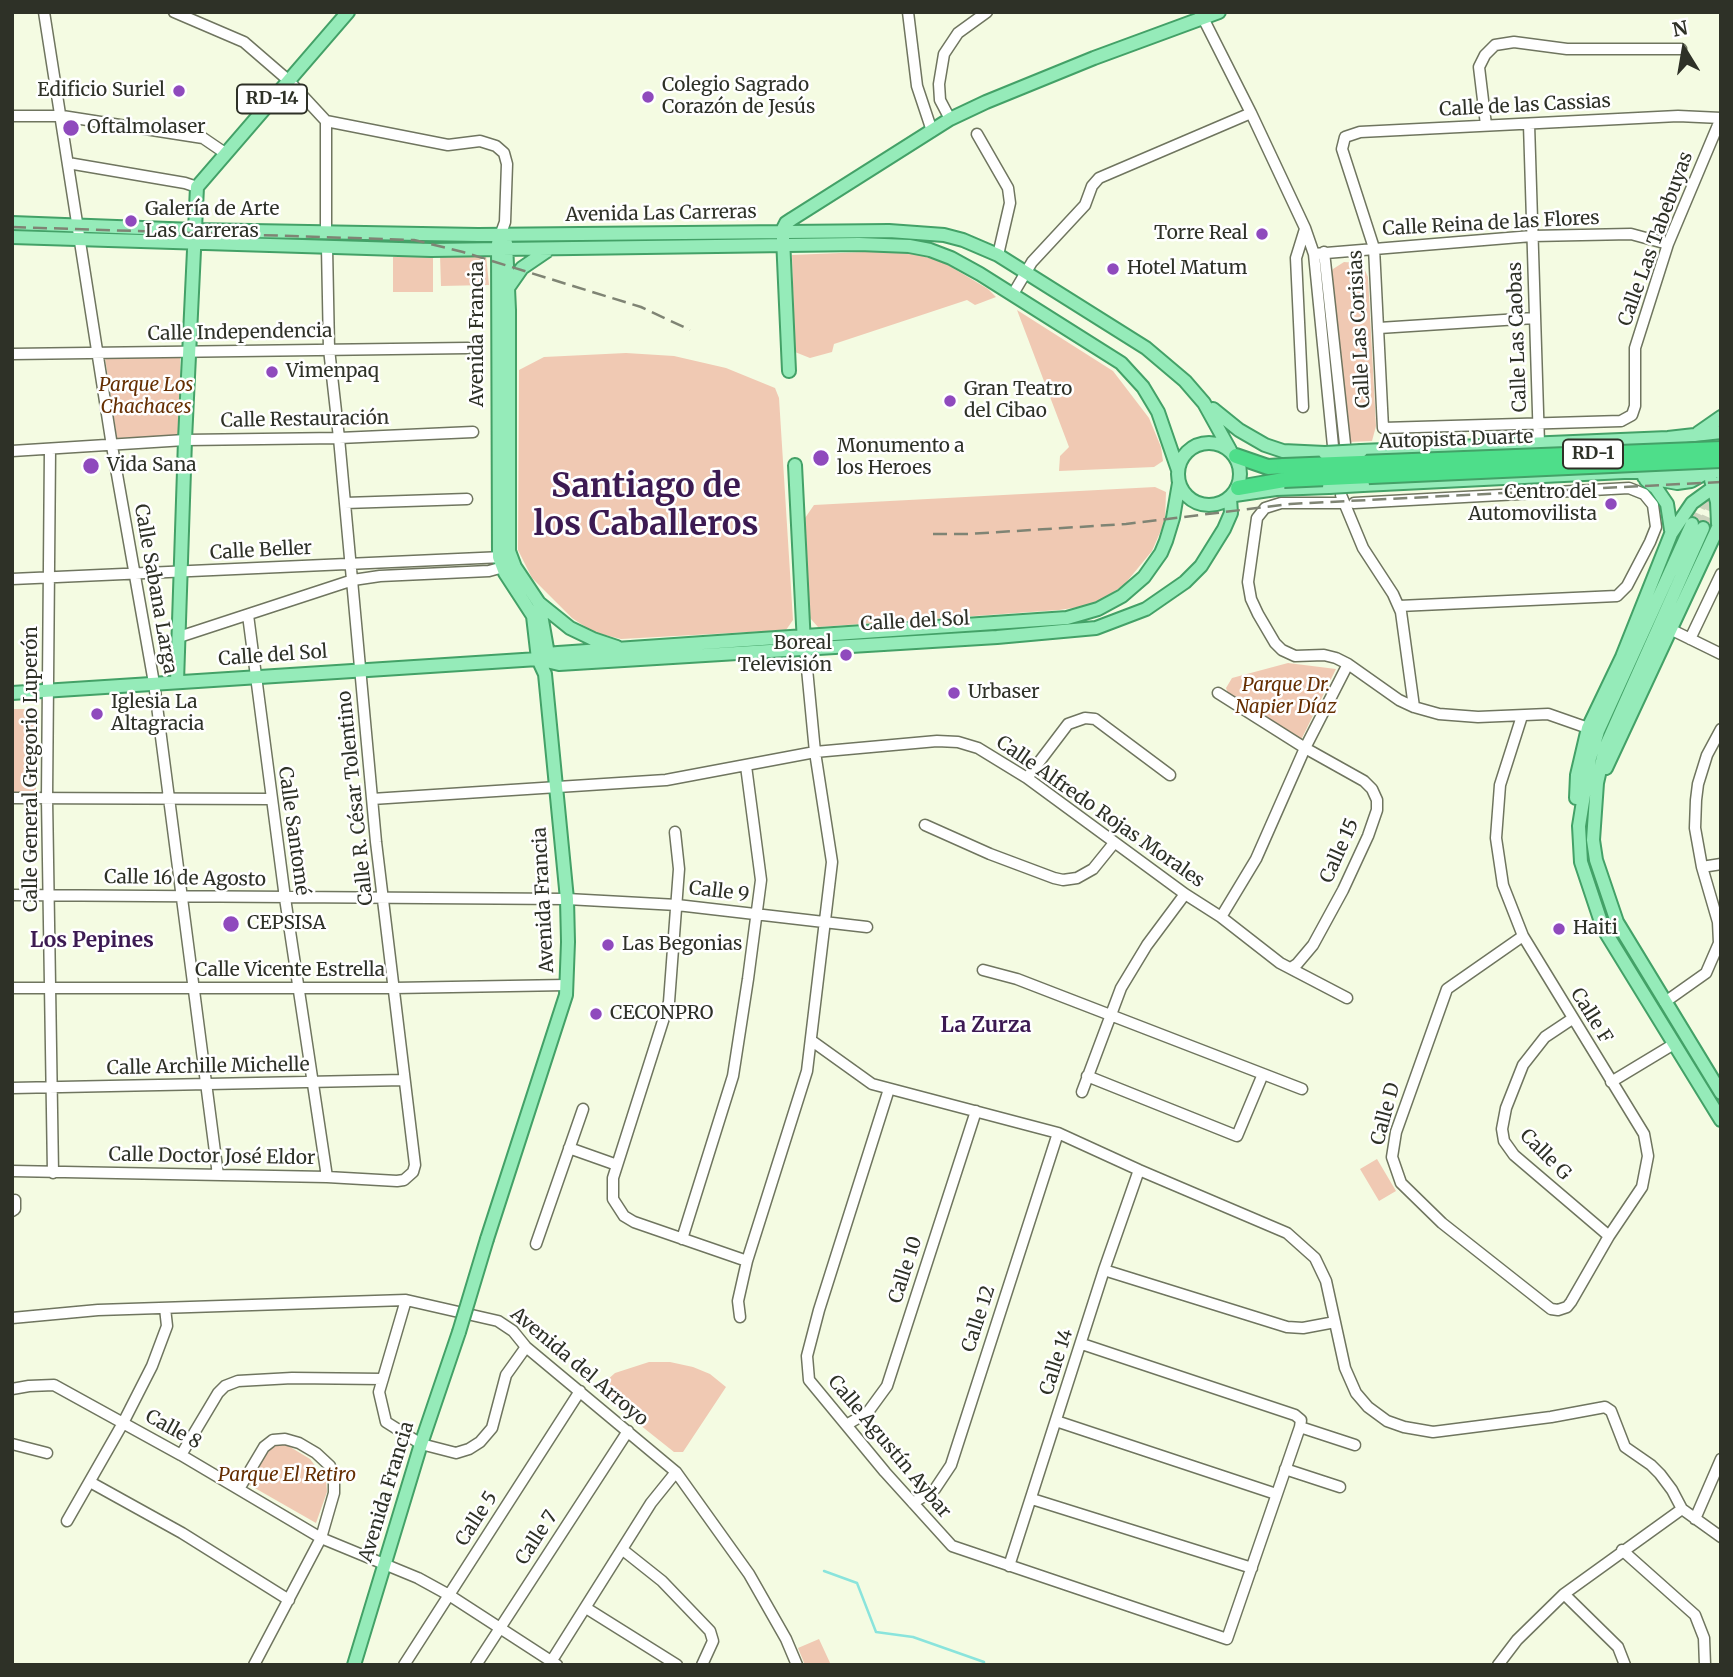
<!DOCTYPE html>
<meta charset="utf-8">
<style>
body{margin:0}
#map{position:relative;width:1733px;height:1677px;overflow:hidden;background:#f4fbe2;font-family:Merriweather,serif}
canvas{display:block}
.frame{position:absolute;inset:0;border:14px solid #2e3127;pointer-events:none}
.north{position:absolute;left:1649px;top:14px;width:70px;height:70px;-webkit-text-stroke:5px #fff;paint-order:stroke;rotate:349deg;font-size:19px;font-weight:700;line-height:28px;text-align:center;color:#2e3127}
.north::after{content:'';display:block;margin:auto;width:24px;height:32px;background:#2e3127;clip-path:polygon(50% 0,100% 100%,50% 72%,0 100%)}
</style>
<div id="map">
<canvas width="1733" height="1677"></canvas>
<div class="frame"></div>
<div class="north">N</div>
</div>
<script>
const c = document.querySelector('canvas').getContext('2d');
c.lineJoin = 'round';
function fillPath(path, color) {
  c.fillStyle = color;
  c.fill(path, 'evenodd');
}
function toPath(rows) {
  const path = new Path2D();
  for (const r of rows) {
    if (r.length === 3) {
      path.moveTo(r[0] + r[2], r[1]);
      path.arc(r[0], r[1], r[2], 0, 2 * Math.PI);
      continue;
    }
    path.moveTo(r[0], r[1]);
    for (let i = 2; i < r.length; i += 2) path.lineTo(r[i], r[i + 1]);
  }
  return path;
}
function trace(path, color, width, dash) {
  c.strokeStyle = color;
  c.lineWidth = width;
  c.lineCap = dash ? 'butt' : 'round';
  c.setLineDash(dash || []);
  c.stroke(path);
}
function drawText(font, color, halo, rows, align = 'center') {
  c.font = font + ' Merriweather,serif';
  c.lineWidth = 5;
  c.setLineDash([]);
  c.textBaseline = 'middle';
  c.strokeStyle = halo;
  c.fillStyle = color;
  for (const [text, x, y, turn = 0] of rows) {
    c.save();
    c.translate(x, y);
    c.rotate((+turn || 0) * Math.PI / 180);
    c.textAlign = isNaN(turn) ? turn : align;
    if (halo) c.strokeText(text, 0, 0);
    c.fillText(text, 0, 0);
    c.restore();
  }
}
const green = toPath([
 [888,251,919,255,943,262,988,289,996,297,975,305,967,300,834,344,832,352,810,358,795,352,792,255],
 [440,255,486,255,489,285,441,286],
 [393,257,433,257,433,292,393,292],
 [1344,262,1357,263,1363,266,1368,277,1376,426,1372,441,1348,442,1331,275,1333,269],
 [1017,310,1113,371,1149,418,1161,447,1163,461,1154,467,1059,471,1060,456,1069,447],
 [626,353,674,356,726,368,775,388,779,398,793,620,786,630,621,639,593,632,572,618,532,578,518,550,519,370,544,357],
 [105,358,180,358,181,435,117,438],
 [1155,487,1166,492,1165,521,1152,551,1124,585,1093,605,1059,610,818,627,810,618,805,518,814,505],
 [1288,663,1336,669,1300,742,1234,707,1226,688,1232,678],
 [12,709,35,709,36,792,12,792],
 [1377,1159,1396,1191,1379,1201,1360,1169],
 [649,1362,670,1362,693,1367,710,1374,726,1387,683,1452,674,1452,596,1390,615,1373],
 [282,1442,310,1459,326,1480,327,1492,316,1523,246,1483,263,1446],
 [819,1639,831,1665,805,1665,798,1648]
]);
const stream = toPath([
 [824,1571,857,1583,876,1632,913,1637,984,1662,984,1665]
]);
const majorTunnel = toPath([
 [1692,524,1706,492],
 [1703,528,1717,496]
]);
const minor = toPath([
 [44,12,112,446,154,683,218,1175],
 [174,12,244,42,288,80,326,121,448,145,480,141,496,146,504,153,507,164,505,222,500,236],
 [908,12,917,86,932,131],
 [1200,12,1251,113,1305,228,1314,254,1333,446],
 [12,116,62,116,203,138,225,153],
 [1678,116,1721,118,1668,244,1635,348,1635,406,1632,415,1621,421,1383,428,1374,248,1342,149,1345,137,1360,132,1678,116],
 [950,119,940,100,939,84,944,54,958,33,987,12],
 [1529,124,1539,444],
 [1486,125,1479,67,1485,55,1495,45,1514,42,1567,49,1681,49],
 [977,134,1008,188,1010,203,998,255],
 [68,163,185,183,197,187],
 [326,233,326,121],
 [1324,252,1345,444],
 [1314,254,1532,236,1631,234,1668,244],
 [1013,294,1032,262,1085,205,1092,186,1099,178,1251,113],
 [1379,328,1535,318],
 [12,354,468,348],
 [1303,407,1296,258,1305,229],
 [50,449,47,798,53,1173],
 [12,451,185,440,339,438,473,432],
 [1341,495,1363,548,1393,594,1401,612,1414,707],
 [345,503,467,499],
 [1343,503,1281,503,1265,508,1257,518,1248,582,1251,599,1258,614,1275,643,1282,650,1295,656,1324,655,1336,658,1348,664,1399,700,1414,707,1439,714,1478,717,1548,714,1588,728],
 [1354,503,1629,488,1644,494,1653,505,1656,527,1650,542,1627,586,1617,596,1399,606],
 [12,579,503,557],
 [248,615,285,898,327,1177],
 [1670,629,1721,654],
 [179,637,353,580,380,576,489,571,507,566],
 [1690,639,1721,574],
 [1218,693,1305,748,1364,781,1372,789,1377,800,1377,810,1368,836,1343,890,1313,945,1297,964,1291,968],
 [1522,716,1500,785,1496,838,1503,885,1523,936,1644,1134,1648,1156,1642,1187,1609,1236,1571,1302,1567,1307,1558,1310,1551,1309,1442,1223,1401,1183,1392,1157,1396,1132,1447,989,1523,936],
 [1027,778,1068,724,1085,718,1095,719,1170,775],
 [12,798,271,799],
 [372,799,666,780,815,752,937,741,958,742,978,748,1027,778,1185,894,1221,917,1280,963,1347,998],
 [925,825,990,854,1054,878,1063,880,1077,878,1093,869,1114,843],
 [675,832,679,869,669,1002,613,1178,613,1199,624,1216,634,1222,747,1261],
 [1702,867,1721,864],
 [12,895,567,899,677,905,867,927],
 [1221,917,1256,859,1305,748,1348,664],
 [983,970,1017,979,1302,1089],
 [12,988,394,988,567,985],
 [1665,1002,1706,973,1719,943,1718,922,1702,867,1695,828,1696,800,1698,784,1707,755,1721,729],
 [1572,1019,1545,1037,1523,1065,1506,1108,1502,1129,1504,1141,1514,1155,1609,1236],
 [812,1041,872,1084,1058,1133,1139,1170,1287,1233,1315,1258,1326,1281,1345,1368,1356,1393,1368,1407,1387,1421,1404,1427,1433,1432,1551,1417,1605,1407,1611,1411,1625,1447,1651,1465,1660,1474,1672,1490,1682,1509,1721,1537],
 [1087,1076,1237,1136,1263,1074],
 [1611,1082,1674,1044],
 [12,1088,404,1080],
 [889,1089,819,1310,807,1356,809,1380,885,1472,952,1546,1227,1639,1300,1427,1301,1420,1295,1415,1082,1344],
 [1082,1092,1121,988,1147,945,1185,894],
 [569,1148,617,1165],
 [12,1171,327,1177,397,1181,404,1180,413,1172,415,1165,376,842,339,438,329,349,327,247],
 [12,1211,15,1209,15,1200],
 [682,1239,733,1076,748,979,761,880,746,766],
 [536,1244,583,1109],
 [1104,1270,1287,1327,1303,1328,1335,1322],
 [406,1300,379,1392,386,1422,421,1444,456,1453,469,1449,480,1442,492,1428,506,1375,526,1347],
 [740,1317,738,1301,747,1261,807,1071,832,862,815,752,805,648],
 [12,1318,98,1310,406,1300,498,1321,513,1331,526,1347,676,1472,749,1574,786,1639,797,1665],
 [12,1389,29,1386,54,1385,181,1455,321,1538,418,1578,449,1595,557,1665],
 [1056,1421,1276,1494],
 [848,1424,868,1412,887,1386,976,1111],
 [1300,1427,1355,1445],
 [12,1444,47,1453],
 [181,1455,218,1393,225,1386,238,1381,292,1378,383,1379],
 [1285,1469,1340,1487],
 [90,1482,182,1533,289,1600],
 [239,1489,264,1447,273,1440,285,1439,299,1443,316,1453,330,1466,334,1478,334,1493,321,1538,254,1665],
 [1032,1499,1252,1568],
 [913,1503,935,1489,951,1465,1058,1133],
 [1695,1519,1721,1459],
 [67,1521,123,1423,152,1366,167,1326,165,1308],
 [623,1550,662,1581,710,1631,713,1641,702,1665],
 [1622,1550,1695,1615,1704,1638,1705,1665],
 [1009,1566,1104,1270,1139,1170],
 [1564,1594,1618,1647,1625,1665],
 [586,1608,677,1665],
 [404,1665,580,1391],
 [476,1665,628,1431],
 [549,1665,651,1503,676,1472],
 [1498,1665,1517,1640,1564,1594,1682,1509]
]);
const major = toPath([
 [12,223,195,230,478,235,889,231,944,235,963,240,998,255,1146,348,1185,381,1204,403,1230,450],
 [782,231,786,223,792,219,950,119,986,102,1094,58,1219,12],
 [12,237,431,250,859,244,909,246,930,250,951,258,980,274,1121,363,1143,387,1158,412,1178,470],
 [783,238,789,371],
 [506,243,509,310,509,551,515,567,539,603,549,660],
 [508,288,522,268,547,251],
 [1213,409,1239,430,1265,445,1283,451,1325,453],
 [1698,433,1721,417],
 [1209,474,31],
 [1361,451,1668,438,1721,432],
 [795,465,804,644],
 [1644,477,1677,483,1691,481,1707,472],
 [1646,480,1656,488,1667,504,1671,530],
 [1711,480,1717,502,1718,524],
 [1363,485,1624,472,1721,471],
 [1235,495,1276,489,1329,487],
 [1692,524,1598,731,1590,758,1579,826,1581,862,1603,928,1721,1120],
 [1703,528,1605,748,1597,783,1593,840,1596,860,1617,922,1721,1093],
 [539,603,570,628,593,639,617,647],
 [538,659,548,654,558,653,1067,618,1098,609,1122,596,1144,577,1161,553,1166,541,1173,518,1179,483],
 [177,682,185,440,197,187,348,12],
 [12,693,538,659,559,664,997,637,1096,628,1146,609,1185,582,1201,566,1224,529,1231,513,1230,498],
 [1606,768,1721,521],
 [1576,798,1577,775,1588,728,1622,657,1671,534,1692,503,1721,482],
 [487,1239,566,995,568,942,567,899,545,674,538,659,533,616,505,573,499,557,498,243],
 [354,1665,421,1444,459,1332]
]);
const highway = toPath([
 [1236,456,1268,467,1284,466],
 [1238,488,1284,480]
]);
const rail = toPath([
 [12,227,414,240,463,252,641,307,690,330],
 [933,534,968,534,1126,524,1290,504,1721,482]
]);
const majorBridge = toPath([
 [1325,453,1361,451],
 [1329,487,1363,485],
 [459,1332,487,1239]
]);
const highwayBridge = toPath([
 [1284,466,1721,449],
 [1284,480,1721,460]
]);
const markers = [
 [179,91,7,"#8f4abd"],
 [648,97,7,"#8f4abd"],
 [71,128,9,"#8f4abd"],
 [131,221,7,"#8f4abd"],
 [1262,234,7,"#8f4abd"],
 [1113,269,7,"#8f4abd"],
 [272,372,7,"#8f4abd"],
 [950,401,7,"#8f4abd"],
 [821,458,9,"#8f4abd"],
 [91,466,9,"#8f4abd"],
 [1611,504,7,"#8f4abd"],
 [846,655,7,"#8f4abd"],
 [954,693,7,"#8f4abd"],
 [97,714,7,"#8f4abd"],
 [231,924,9,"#8f4abd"],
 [1559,929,7,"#8f4abd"],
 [608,945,7,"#8f4abd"],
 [596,1014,7,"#8f4abd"]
];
const shields = [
 [272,99,70],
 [1593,454,60]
];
const shieldNames = [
 ["RD-14",272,99],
 ["RD-1",1593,454]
];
const poiNames = [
 ["Colegio Sagrado",662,86],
 ["Corazón de Jesús",662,108],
 ["Edificio Suriel",165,91,"right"],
 ["Oftalmolaser",87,128],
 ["Galería de Arte",145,210],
 ["Las Carreras",145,232],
 ["Torre Real",1248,234,"right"],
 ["Hotel Matum",1127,269],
 ["Vimenpaq",286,372],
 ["Gran Teatro",964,390],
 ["del Cibao",964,412],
 ["Monumento a",837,447],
 ["los Heroes",837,469],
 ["Vida Sana",107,466],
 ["Centro del",1597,493,"right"],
 ["Automovilista",1597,515,"right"],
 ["Boreal",832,644,"right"],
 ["Televisión",832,666,"right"],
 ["Urbaser",968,693],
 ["Iglesia La",111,703],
 ["Altagracia",111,725],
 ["CEPSISA",247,924],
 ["Haiti",1573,929],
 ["Las Begonias",622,945],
 ["CECONPRO",610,1014]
];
const streetNames = [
 ["Calle de las Cassias",1525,106,-3],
 ["Avenida Las Carreras",661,214,-1],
 ["Calle Reina de las Flores",1491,224,-3],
 ["Calle Las Tabebuyas",1656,239,-70],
 ["Calle Las Corisias",1360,329,-93],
 ["Calle Independencia",240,333,-1],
 ["Avenida Francia",478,334,-90],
 ["Calle Las Caobas",1518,337,-92],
 ["Calle Restauración",305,420,-1],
 ["Autopista Duarte",1456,440,-2],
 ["Calle Beller",261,551,-3],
 ["Calle Sabana Larga",155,589,80],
 ["Calle del Sol",915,622,-3],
 ["Calle del Sol",273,656,-4],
 ["Calle General Gregorio Luperón",32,769,-90],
 ["Calle R. César Tolentino",356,798,-96],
 ["Calle Alfredo Rojas Morales",1100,812,35],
 ["Calle Santomé",293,831,82],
 ["Calle 15",1340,851,-66],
 ["Calle 16 de Agosto",185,879,1],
 ["Calle 9",719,892,7],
 ["Avenida Francia",544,900,-93],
 ["Calle Vicente Estrella",290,971],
 ["Calle F",1591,1016,58],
 ["Calle Archille Michelle",208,1067,-1],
 ["Calle D",1386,1114,-75],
 ["Calle G",1545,1155,45],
 ["Calle Doctor José Eldor",212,1157,1],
 ["Calle 10",906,1270,-72],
 ["Calle 12",979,1319,-72],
 ["Calle 14",1057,1362,-72],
 ["Avenida del Arroyo",579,1367,40],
 ["Calle 8",173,1430,29],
 ["Calle Agustín Aybar",889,1447,50],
 ["Avenida Francia",387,1492,-73],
 ["Calle 5",477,1519,-57],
 ["Calle 7",537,1538,-57]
];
const parkNames = [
 ["Parque Los",146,386],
 ["Chachaces",146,408],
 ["Parque Dr.",1286,686],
 ["Napier Díaz",1286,708],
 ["Parque El Retiro",287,1476]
];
const neighbourhoodNames = [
 ["Los Pepines",92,941],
 ["La Zurza",986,1026]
];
const townNames = [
 ["Santiago de",646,488],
 ["los Caballeros",646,526]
];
fillPath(green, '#f0c9b3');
trace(stream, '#8ae4dc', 2.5);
trace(majorTunnel, '#ccd3bd', 12, [12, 6]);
trace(minor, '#6f755f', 13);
trace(major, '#43a167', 16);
trace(highway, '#43a167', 18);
trace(minor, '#fff', 10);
trace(major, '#95ebb9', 12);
trace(highway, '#4ede8a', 14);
trace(rail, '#7f8474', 2.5, [14, 7]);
trace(majorBridge, '#43a167', 16, []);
trace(highwayBridge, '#43a167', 18, []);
trace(majorBridge, '#95ebb9', 12);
trace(highwayBridge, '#4ede8a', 14);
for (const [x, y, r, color] of markers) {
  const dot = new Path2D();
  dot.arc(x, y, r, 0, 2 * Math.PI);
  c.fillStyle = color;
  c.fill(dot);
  trace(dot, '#fff', 2.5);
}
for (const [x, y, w] of shields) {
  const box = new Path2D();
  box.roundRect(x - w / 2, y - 14.5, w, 29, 5);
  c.fillStyle = '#fff';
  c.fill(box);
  trace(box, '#2e3127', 2);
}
drawText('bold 18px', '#2e3127', null, shieldNames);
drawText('19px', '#2e3127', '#fff', poiNames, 'left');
drawText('19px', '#2e3127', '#fff', streetNames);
drawText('italic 19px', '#652e01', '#fff', parkNames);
drawText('bold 21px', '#3c1a52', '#fff', neighbourhoodNames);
drawText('bold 33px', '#3c1a52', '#fff', townNames);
</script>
